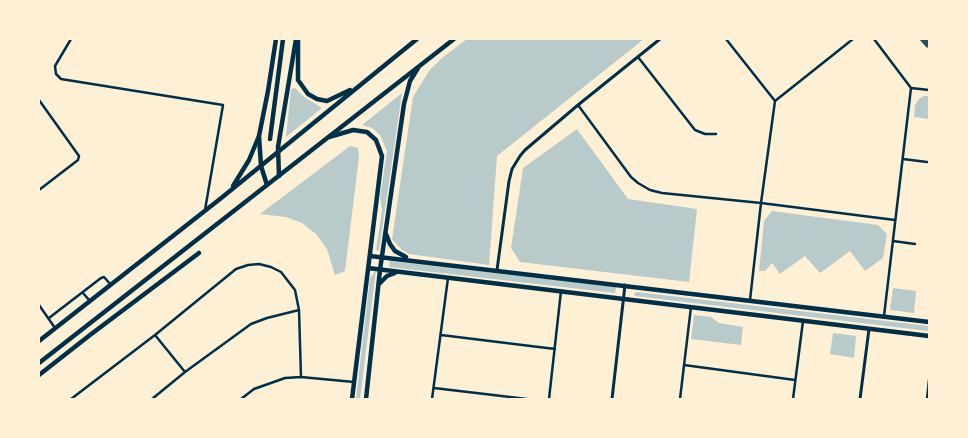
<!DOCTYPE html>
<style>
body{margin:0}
#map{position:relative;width:968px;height:438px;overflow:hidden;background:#fdf0d5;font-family:"Golos Text",sans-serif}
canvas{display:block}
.frame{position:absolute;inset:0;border:40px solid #fdf0d5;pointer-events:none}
</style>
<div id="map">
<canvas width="968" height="438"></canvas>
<div class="frame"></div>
</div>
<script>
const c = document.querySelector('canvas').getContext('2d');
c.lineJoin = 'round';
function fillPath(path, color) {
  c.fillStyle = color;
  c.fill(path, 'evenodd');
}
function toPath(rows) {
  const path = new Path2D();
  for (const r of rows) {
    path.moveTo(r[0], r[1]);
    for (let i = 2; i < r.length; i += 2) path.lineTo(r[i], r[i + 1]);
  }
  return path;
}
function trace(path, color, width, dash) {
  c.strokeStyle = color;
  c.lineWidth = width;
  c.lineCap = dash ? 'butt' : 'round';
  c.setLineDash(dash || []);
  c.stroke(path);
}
const green = toPath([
 [467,39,644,39,497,156,489,265,409,254,401,249,392,239,413,97,429,71,442,58],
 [295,88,304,97,322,108,286,137,291,89],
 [402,93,379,251,376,250,382,210,380,197,387,151,380,135,372,128,362,125],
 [924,96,929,96,929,119,914,117,915,105,920,98],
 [577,129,628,199,697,209,689,282,520,262,511,248,523,168],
 [350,146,358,148,359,157,345,271,335,275,327,249,316,234,302,223,286,217,260,214],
 [772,211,878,225,887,234,883,258,865,271,850,251,820,273,805,256,780,274,772,263,765,271,759,271,764,221],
 [390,261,616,287,615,293,389,267],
 [376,270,360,399,356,399,370,278],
 [893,288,916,291,914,313,890,310],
 [636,292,929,326,929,331,635,296,634,294],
 [694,315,711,317,719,323,743,327,741,345,691,339],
 [833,333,856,336,854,358,830,354]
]);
const building = toPath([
 [919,39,929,39,929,46,927,48]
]);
const minor = toPath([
 [71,39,55,66,56,74,61,79,223,105,205,210],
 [726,39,775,101],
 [874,39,911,88],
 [638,57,695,130,705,134,716,134],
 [911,88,929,90],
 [39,100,79,156,78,160,39,190],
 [578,105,631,177,638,183,650,190,662,193,761,203,895,220],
 [903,159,927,162],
 [893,241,915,244],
 [83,293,90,301],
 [750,300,761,203,775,101,853,39],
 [39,305,55,328],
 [884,316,911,88],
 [49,318,101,278,104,277,111,285],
 [155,335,185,372],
 [441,335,555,349],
 [684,365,795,380],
 [434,388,527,399],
 [71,399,155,335,236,269,248,265,259,264,271,267,281,272,295,290,299,310,301,377],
 [152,399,185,372,251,324,267,318,299,310],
 [241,399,254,389,285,378,301,377,354,382],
 [432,399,448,278],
 [549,399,561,291],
 [680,399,691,307],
 [793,399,803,321],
 [927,399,929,380]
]);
const tertiary = toPath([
 [497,270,509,181,512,169,520,156,525,150,578,105,660,39],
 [612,399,625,285],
 [860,399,869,329]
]);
const primary = toPath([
 [329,137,353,130,367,132,376,140,382,156,352,399],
 [279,176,278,147,296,39],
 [267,185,261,166,259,136,268,91,276,39],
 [386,234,390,244,395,251,406,257],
 [370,256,929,322],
 [368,268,929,336],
 [379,284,387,276,395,273],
 [366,399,380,270,404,104,410,81,418,68]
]);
const trunk = toPath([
 [298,39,298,80,308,94,317,99,327,101,350,90],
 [270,139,283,39],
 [233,186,249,160,259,136],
 [39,341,220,199,417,39],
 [39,363,454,39],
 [39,375,90,335,199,253]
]);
fillPath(green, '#b9caca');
fillPath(building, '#264d5e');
trace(minor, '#003049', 2.5);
trace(tertiary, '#003049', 3);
trace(primary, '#003049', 4.5);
trace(trunk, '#003049', 4.5);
</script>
